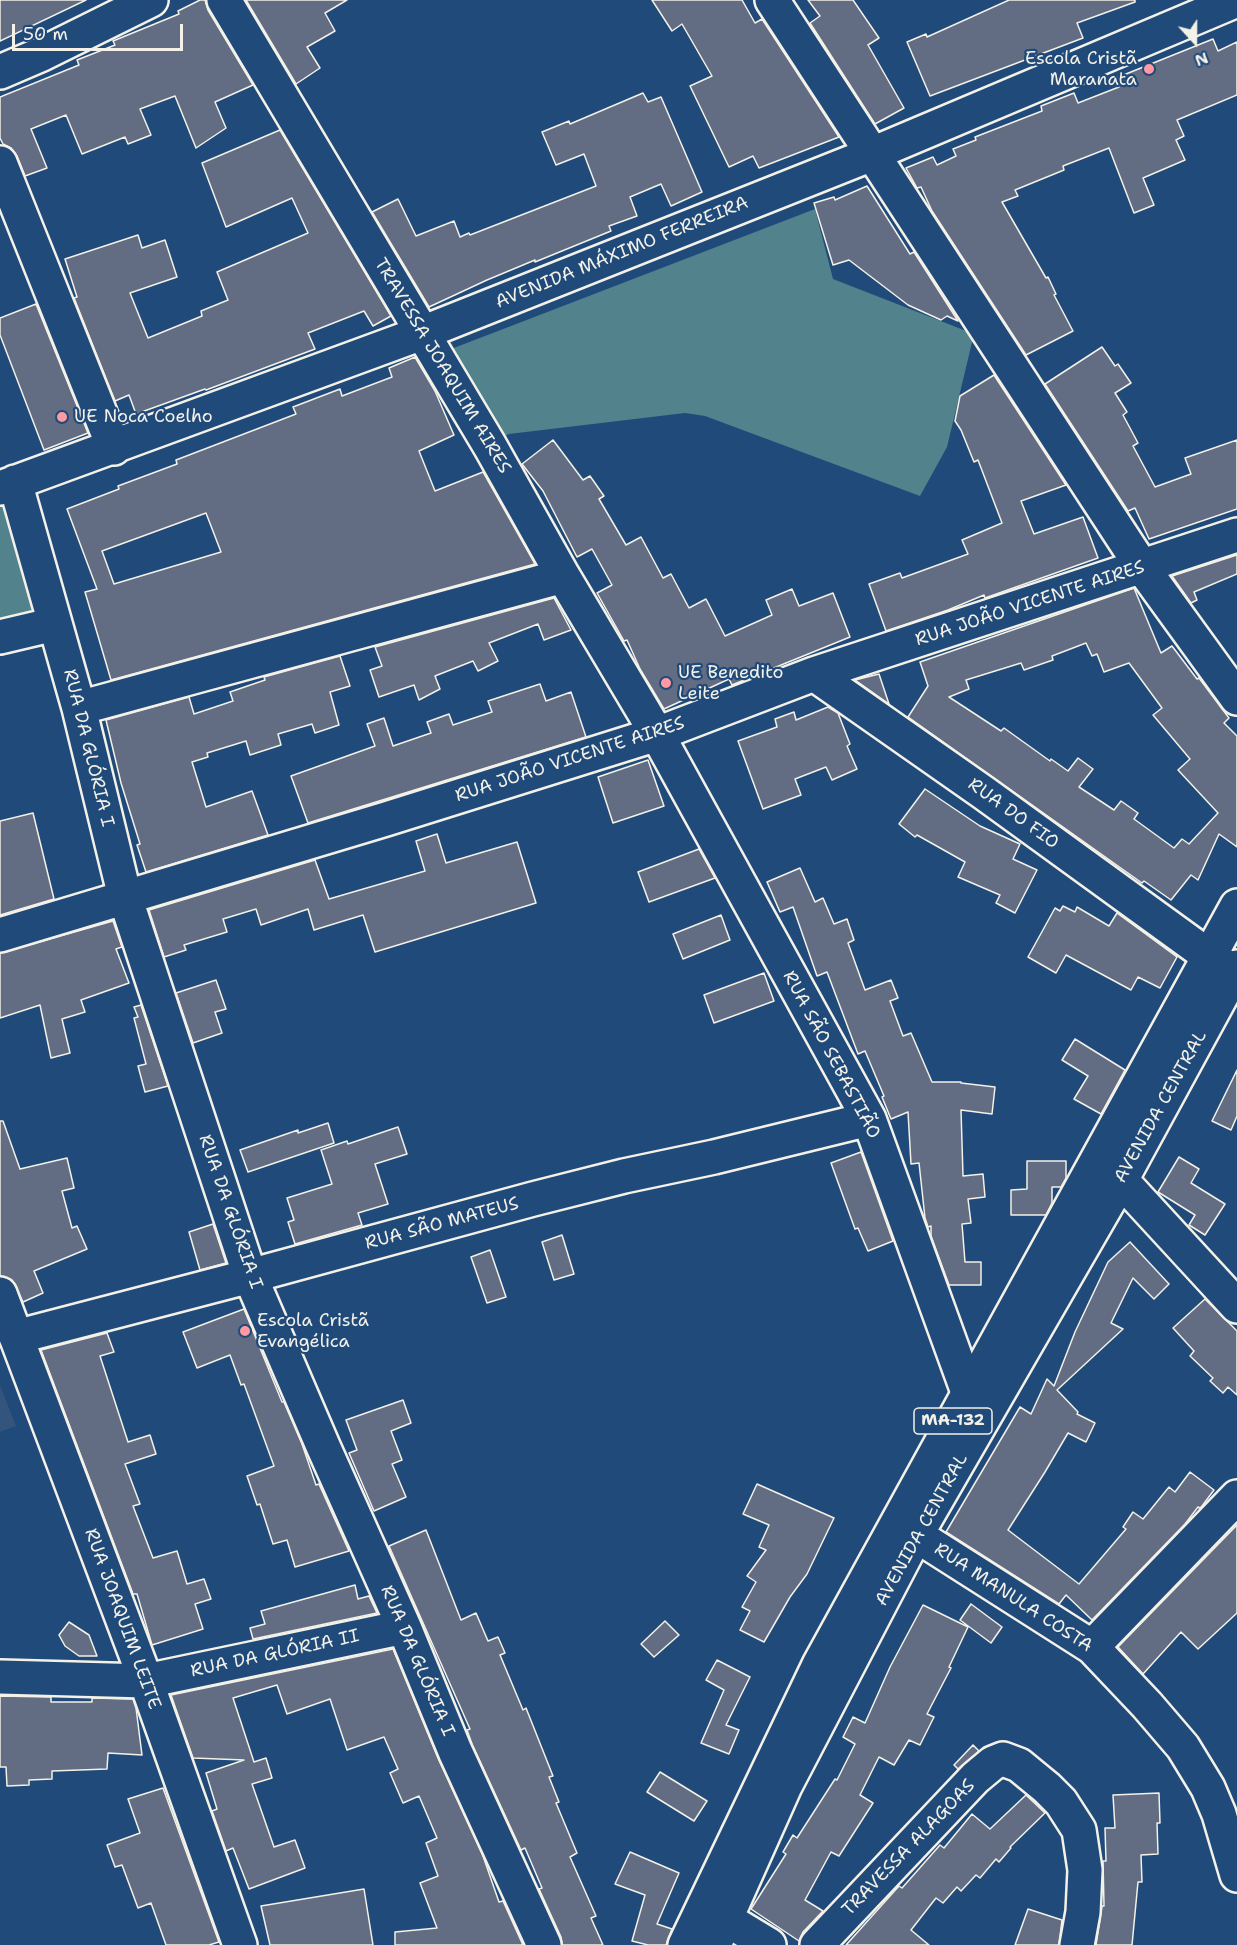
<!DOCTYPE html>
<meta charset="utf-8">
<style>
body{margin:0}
#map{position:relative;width:1237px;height:1945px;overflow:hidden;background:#1f4a7a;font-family:"Shantell Sans",sans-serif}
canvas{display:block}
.north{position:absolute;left:1165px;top:12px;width:60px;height:60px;-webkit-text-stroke:4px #1f4a7a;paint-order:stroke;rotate:159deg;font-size:16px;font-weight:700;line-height:24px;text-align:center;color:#f4f1e8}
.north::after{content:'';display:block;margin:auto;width:21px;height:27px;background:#f4f1e8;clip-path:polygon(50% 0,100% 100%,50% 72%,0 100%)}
.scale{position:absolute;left:12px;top:24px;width:171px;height:27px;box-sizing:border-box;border:3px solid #f4f1e8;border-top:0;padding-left:8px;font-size:18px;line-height:21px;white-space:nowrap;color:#f4f1e8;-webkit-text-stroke:4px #1f4a7a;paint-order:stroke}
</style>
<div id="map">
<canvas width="1237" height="1945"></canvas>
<div class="north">N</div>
<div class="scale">50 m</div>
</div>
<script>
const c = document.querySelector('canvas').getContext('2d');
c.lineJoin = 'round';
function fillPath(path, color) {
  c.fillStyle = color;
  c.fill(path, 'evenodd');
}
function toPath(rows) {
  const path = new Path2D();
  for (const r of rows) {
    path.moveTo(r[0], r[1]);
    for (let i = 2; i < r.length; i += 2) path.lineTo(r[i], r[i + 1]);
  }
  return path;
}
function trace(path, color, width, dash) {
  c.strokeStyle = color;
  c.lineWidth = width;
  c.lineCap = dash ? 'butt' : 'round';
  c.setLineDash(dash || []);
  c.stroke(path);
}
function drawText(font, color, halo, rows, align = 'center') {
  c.font = font + ' "Shantell Sans",sans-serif';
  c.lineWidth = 4.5;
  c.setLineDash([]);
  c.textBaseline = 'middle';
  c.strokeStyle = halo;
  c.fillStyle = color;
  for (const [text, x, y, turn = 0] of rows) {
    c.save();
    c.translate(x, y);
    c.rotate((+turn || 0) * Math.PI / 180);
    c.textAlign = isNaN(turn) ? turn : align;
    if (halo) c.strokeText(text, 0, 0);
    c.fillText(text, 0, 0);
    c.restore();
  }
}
const built = toPath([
 [0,1385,16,1426,0,1432]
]);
const green = toPath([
 [815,209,833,279,974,334,947,447,920,496,705,416,685,413,509,434,503,437,446,351],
 [4,503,37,618,0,627,0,504]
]);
const building = toPath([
 [0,0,86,0,0,41,0,0],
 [200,0,205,0,208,10,253,85,215,102,226,128,196,148,175,96,140,109,151,135,128,144,125,137,82,154,66,115,31,129,47,168,25,176,17,156,11,148,3,144,0,138,0,97,79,65,77,60,115,45,113,41,179,14,178,11,200,0],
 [246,0,347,0,325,13,335,31,307,47,320,68,296,84,246,0],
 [652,0,742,0,755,23,762,19,839,137,759,168,753,156,729,167,690,86,712,76,682,24,672,31,652,0],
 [808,0,853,0,879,38,868,45,904,108,875,124,810,23,820,16,808,0],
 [1009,0,1135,0,1135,2,1077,23,1083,38,930,96,907,42,926,34,927,37,1009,0],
 [1213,39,1218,51,1237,42,1237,95,1177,120,1184,136,1176,140,1185,160,1143,178,1154,205,1134,213,1109,148,1063,166,1064,170,1015,190,1018,196,1002,202,1046,278,1048,277,1056,294,1054,295,1073,331,1026,355,932,211,921,187,917,188,906,168,933,157,937,165,956,156,953,149,976,140,975,137,1042,111,1041,106,1074,93,1078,103,1119,87,1116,78,1213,39],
 [643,93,648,102,661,97,702,192,671,206,661,184,630,197,637,216,609,226,611,231,535,262,535,260,487,280,429,307,372,212,398,199,416,236,454,221,460,237,469,233,470,235,596,186,584,154,556,165,542,132,569,121,570,124,643,93],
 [280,130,391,316,373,326,364,311,308,333,315,349,206,390,205,389,136,414,129,395,115,401,74,298,77,297,65,259,138,235,142,248,165,240,177,277,130,293,148,338,202,316,201,311,228,300,217,272,308,233,292,198,226,227,202,163,280,130],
 [867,186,910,254,914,252,958,321,947,316,941,320,908,305,849,260,833,265,814,203,834,197,835,200,867,186],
 [36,304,88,433,44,450,0,335,0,318,36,304],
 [1102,347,1115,366,1118,364,1131,383,1115,393,1127,412,1123,415,1138,443,1133,446,1155,487,1191,474,1185,458,1237,440,1237,509,1149,539,1135,508,1128,511,1045,384,1102,347],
 [415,357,435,391,454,435,419,451,435,491,483,472,535,564,111,680,85,592,97,589,67,509,119,489,118,486,177,464,176,460,296,414,293,407,340,389,342,396,392,377,389,368,415,357],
 [206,513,221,552,114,584,102,551,206,513],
 [994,375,1066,485,1021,501,1034,534,1083,517,1098,558,985,598,984,595,948,610,886,631,869,584,900,573,902,578,968,554,962,540,1002,523,978,460,974,462,961,430,955,421,960,396,994,375],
 [553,440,583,480,590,476,604,496,599,499,626,545,641,537,663,578,671,574,689,608,706,599,725,636,772,615,766,600,792,589,799,606,833,593,850,637,732,685,729,679,664,709,640,669,627,640,624,641,597,593,612,585,592,549,577,557,543,491,522,464,553,440],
 [1237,555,1237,574,1194,592,1197,600,1191,603,1172,576,1237,555],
 [1134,588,1161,653,1172,646,1197,679,1199,678,1229,718,1224,723,1237,736,1237,847,1219,834,1198,880,1191,875,1171,900,1144,881,1142,883,908,717,928,686,920,662,1134,588],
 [1086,643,1092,656,1097,654,1104,672,1129,663,1162,708,1153,715,1190,759,1178,770,1218,813,1189,844,1182,839,1174,848,1134,819,1138,813,1121,801,1114,810,1079,787,1093,769,1078,758,1068,771,1051,759,1050,761,1004,728,1001,731,949,697,969,689,966,680,1021,663,1024,670,1053,660,1052,656,1086,643],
 [554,598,571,630,544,640,538,624,489,643,498,661,478,671,473,661,435,676,440,689,419,700,414,685,379,697,370,670,382,666,375,647,554,598],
 [340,656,350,686,330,692,339,725,315,733,312,724,278,734,281,745,250,755,246,741,207,753,208,757,192,762,206,807,252,791,268,835,146,872,137,845,140,844,121,783,106,720,189,697,194,714,233,701,230,692,265,680,264,677,340,656],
 [879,674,889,704,855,680,879,674],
 [540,684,546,701,571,692,586,737,308,823,291,776,375,746,367,724,384,718,393,746,431,733,427,722,449,714,453,725,492,712,488,701,540,684],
 [828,707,838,713,850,744,847,746,857,769,832,780,826,767,795,779,801,795,763,809,738,741,777,727,775,719,794,712,796,720,828,707],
 [648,760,664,806,613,823,598,777,648,760],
 [925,789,980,826,1020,844,1013,859,1037,870,1015,913,996,903,1000,895,958,877,965,862,917,835,915,837,899,824,925,789],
 [33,813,54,899,0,915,0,821,33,813],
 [437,834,446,863,517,842,536,903,375,952,363,915,314,930,308,909,261,925,256,909,223,919,227,932,184,945,186,950,164,957,149,910,315,860,329,899,425,871,416,841,437,834],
 [699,849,715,878,649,902,638,872,699,849],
 [800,868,815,902,823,898,834,924,847,919,854,940,848,943,865,990,891,980,898,998,890,1001,903,1036,911,1033,932,1082,961,1082,961,1083,995,1087,992,1114,961,1110,963,1176,983,1174,985,1197,968,1199,971,1223,962,1224,965,1262,981,1262,981,1285,949,1285,931,1236,931,1226,928,1227,925,1218,919,1163,911,1164,908,1112,891,1119,882,1097,884,1096,865,1051,858,1054,827,972,817,976,793,907,780,912,767,882,800,868],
 [1063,906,1075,912,1077,907,1109,926,1117,913,1177,957,1160,988,1138,977,1131,990,1066,955,1056,973,1028,957,1055,908,1060,911,1063,906],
 [721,915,730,940,683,959,673,934,721,915],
 [113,921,122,947,116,949,129,983,81,1000,85,1012,62,1019,70,1053,51,1058,40,1005,0,1018,0,953,113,921],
 [764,973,774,1001,714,1023,704,995,764,973],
 [216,980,226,1009,215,1012,222,1033,193,1043,176,993,216,980],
 [141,1005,168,1086,145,1092,138,1066,146,1064,134,1018,138,1017,134,1007,141,1005],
 [1075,1039,1125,1070,1101,1114,1074,1099,1088,1076,1062,1060,1075,1039],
 [1237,1070,1237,1116,1231,1130,1212,1121,1237,1070],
 [0,1121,3,1121,20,1169,67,1158,74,1188,62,1191,72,1228,77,1226,87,1249,34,1271,43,1293,23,1302,12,1280,0,1276,0,1121],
 [328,1123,334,1143,248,1172,240,1150,298,1130,298,1133,328,1123],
 [398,1127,407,1154,375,1164,388,1204,358,1213,362,1225,295,1244,288,1222,294,1220,287,1198,332,1184,321,1150,347,1141,348,1144,398,1127],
 [861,1152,893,1241,868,1251,858,1228,855,1229,831,1163,861,1152],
 [1179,1157,1199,1169,1191,1183,1225,1204,1205,1235,1189,1225,1195,1215,1158,1192,1179,1157],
 [1027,1161,1066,1161,1066,1178,1061,1187,1052,1187,1052,1203,1046,1215,1011,1215,1011,1190,1027,1189,1027,1161],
 [213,1224,226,1263,200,1270,189,1232,213,1224],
 [562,1235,574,1274,554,1280,542,1242,562,1235],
 [1130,1242,1169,1284,1154,1299,1133,1278,1111,1323,1123,1329,1057,1390,1078,1412,1077,1414,1095,1423,1086,1442,1068,1433,1045,1472,1008,1530,1079,1584,1126,1529,1123,1527,1133,1512,1143,1519,1169,1487,1175,1492,1190,1472,1214,1490,1202,1506,1200,1508,1198,1507,1185,1524,1092,1620,1066,1595,1059,1604,946,1532,1020,1407,1031,1414,1047,1379,1054,1386,1075,1332,1108,1262,1130,1242],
 [490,1250,506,1297,487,1303,471,1257,490,1250],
 [1205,1299,1237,1331,1237,1395,1228,1387,1223,1393,1210,1381,1213,1378,1190,1356,1194,1351,1173,1328,1205,1299],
 [244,1309,282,1402,284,1402,302,1444,316,1485,319,1484,349,1551,295,1567,287,1540,273,1544,260,1504,257,1505,247,1476,274,1466,244,1384,241,1385,230,1355,197,1368,183,1332,244,1309],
 [107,1333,114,1352,100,1356,128,1442,150,1435,156,1454,125,1464,140,1504,133,1506,153,1558,177,1551,187,1584,204,1579,211,1599,195,1604,203,1629,152,1645,137,1594,133,1594,41,1350,107,1333],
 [403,1400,411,1423,391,1431,402,1460,392,1464,406,1497,374,1511,349,1453,357,1450,346,1420,403,1400],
 [757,1484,834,1518,807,1574,790,1597,764,1642,740,1630,750,1611,742,1607,756,1582,747,1576,766,1550,759,1547,769,1525,743,1514,757,1484],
 [1237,1525,1237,1613,1198,1649,1181,1632,1143,1674,1118,1647,1237,1525],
 [426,1530,461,1620,476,1613,488,1641,498,1637,505,1653,500,1655,523,1710,526,1708,553,1776,549,1777,559,1802,556,1803,577,1853,570,1857,596,1916,591,1918,603,1945,562,1945,561,1937,539,1889,542,1888,525,1848,521,1850,472,1744,467,1730,470,1729,389,1546,426,1530],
 [355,1585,358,1599,369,1596,377,1613,253,1639,250,1628,265,1624,261,1611,355,1585],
 [971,1604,1002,1627,991,1643,960,1620,971,1604],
 [923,1605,968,1627,949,1667,951,1668,927,1714,934,1717,920,1745,909,1740,894,1765,879,1757,860,1795,873,1803,839,1856,831,1852,805,1900,823,1911,803,1932,799,1941,751,1909,786,1854,783,1852,793,1835,797,1838,835,1779,837,1780,855,1744,843,1737,853,1717,865,1723,890,1667,923,1605],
 [665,1621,679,1635,654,1657,641,1644,665,1621],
 [69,1622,89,1635,97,1656,79,1656,65,1646,59,1635,69,1622],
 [393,1649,438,1758,483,1856,499,1902,503,1901,523,1945,395,1945,395,1932,437,1928,420,1883,438,1876,426,1843,437,1838,419,1796,403,1803,390,1773,398,1769,384,1737,347,1750,330,1699,287,1714,277,1685,233,1698,254,1762,266,1758,272,1778,252,1784,274,1847,295,1840,305,1868,249,1889,233,1848,226,1851,212,1811,217,1809,206,1773,244,1760,193,1758,171,1695,393,1649],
 [717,1660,750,1677,726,1725,739,1730,729,1754,701,1743,724,1690,706,1680,717,1660],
 [0,1696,51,1697,51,1702,92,1702,92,1698,133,1699,136,1708,142,1755,108,1753,107,1769,52,1771,52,1779,29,1780,29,1785,7,1786,6,1767,0,1767,0,1696],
 [973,1745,979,1751,958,1769,954,1765,973,1745],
 [660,1772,707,1801,694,1821,647,1792,660,1772],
 [163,1788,219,1942,209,1945,166,1945,151,1903,138,1908,122,1865,115,1867,107,1845,140,1833,128,1799,163,1788],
 [1159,1793,1160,1823,1157,1823,1158,1854,1141,1855,1142,1882,1138,1882,1132,1945,1096,1945,1102,1906,1104,1906,1103,1861,1106,1861,1105,1828,1115,1828,1113,1795,1159,1793],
 [1026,1795,1045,1813,1010,1847,1011,1848,999,1862,996,1859,980,1878,976,1875,961,1891,957,1887,943,1903,936,1898,911,1930,929,1945,846,1945,899,1886,902,1888,940,1845,944,1848,972,1814,990,1829,1026,1795],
 [630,1852,679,1873,657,1924,672,1929,666,1945,648,1945,632,1941,645,1895,615,1884,630,1852],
 [364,1889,373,1945,270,1945,261,1906,364,1889],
 [1028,1909,1062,1920,1059,1945,1015,1945,1028,1909]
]);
const minor = toPath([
 [224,0,490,446,563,576,657,734,869,1119,968,1392],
 [772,0,1142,567,1237,698],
 [0,72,42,54,151,0],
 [0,163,114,448],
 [15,482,79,708,125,897,250,1276,323,1446,404,1627,455,1751,544,1945],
 [0,488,422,333,872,154,1237,0],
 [0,637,55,624],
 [814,674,984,793,1210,957,1233,971],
 [79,708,563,576],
 [0,935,386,819,657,734,814,674,1237,535],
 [1121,1180,1237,1306],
 [0,1294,146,1681,240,1945],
 [16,1337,250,1276,533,1199,624,1176,714,1157,869,1119],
 [916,1535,1092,1647,1147,1705,1183,1747,1208,1788,1219,1814,1237,1875],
 [1092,1647,1237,1497],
 [0,1677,146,1681,404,1627],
 [726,1919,769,1945],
 [817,1945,975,1778,993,1763,1003,1759,1019,1765,1047,1788,1061,1802,1079,1830,1085,1870,1083,1912,1077,1945]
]);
const major = toPath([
 [685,1945,819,1665,1237,906],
 [714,1945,785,1786,916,1535,1121,1180,1237,967]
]);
const markers = [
 [1149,69,6,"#ff9aa2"],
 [62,417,6,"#ff9aa2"],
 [666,683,6,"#ff9aa2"],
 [245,1331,6,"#ff9aa2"]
];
const shields = [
 [953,1421,78]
];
const shieldNames = [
 ["MA-132",953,1421]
];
const poiNames = [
 ["Escola Cristã",1137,59,"right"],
 ["Maranata",1137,80,"right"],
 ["UE Noca Coelho",74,417],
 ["UE Benedito",678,673],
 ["Leite",678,694],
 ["Escola Cristã",257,1321],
 ["Evangélica",257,1342]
];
const streetNames = [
 ["AVENIDA MÁXIMO FERREIRA",622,253,-22],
 ["TRAVESSA JOAQUIM AIRES",442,366,59],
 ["RUA JOÃO VICENTE AIRES",1030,604,-18],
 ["RUA DA GLÓRIA I",88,748,76],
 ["RUA JOÃO VICENTE AIRES",570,760,-18],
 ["RUA DO FIO",1013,814,36],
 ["RUA SÃO SEBASTIÃO",831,1055,62],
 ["AVENIDA CENTRAL",1161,1107,-61],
 ["RUA DA GLÓRIA I",230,1212,71],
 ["RUA SÃO MATEUS",442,1224,-15],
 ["AVENIDA CENTRAL",922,1530,-61],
 ["RUA MANULA COSTA",1013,1598,33],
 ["RUA JOAQUIM LEITE",122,1619,70],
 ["RUA DA GLÓRIA II",275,1654,-12],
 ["RUA DA GLÓRIA I",417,1661,67],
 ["TRAVESSA ALAGOAS",909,1848,-46]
];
fillPath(built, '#33547c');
fillPath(green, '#52828c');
fillPath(building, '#626c82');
trace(building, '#f4f1e8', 1.5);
trace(minor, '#f4f1e8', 38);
trace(major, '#f4f1e8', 38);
trace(minor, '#1f4a7a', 33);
trace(major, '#1f4a7a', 33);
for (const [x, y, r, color] of markers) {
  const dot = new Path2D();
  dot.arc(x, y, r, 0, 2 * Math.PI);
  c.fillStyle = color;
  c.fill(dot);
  trace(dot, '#1f4a7a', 2);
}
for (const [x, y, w] of shields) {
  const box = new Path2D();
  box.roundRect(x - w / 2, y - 13, w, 26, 4.5);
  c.fillStyle = '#1f4a7a';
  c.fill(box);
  trace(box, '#f4f1e8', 1.5);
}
drawText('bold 16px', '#f4f1e8', null, shieldNames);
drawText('18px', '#f4f1e8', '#1f4a7a', poiNames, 'left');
drawText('18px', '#f4f1e8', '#1f4a7a', streetNames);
</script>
